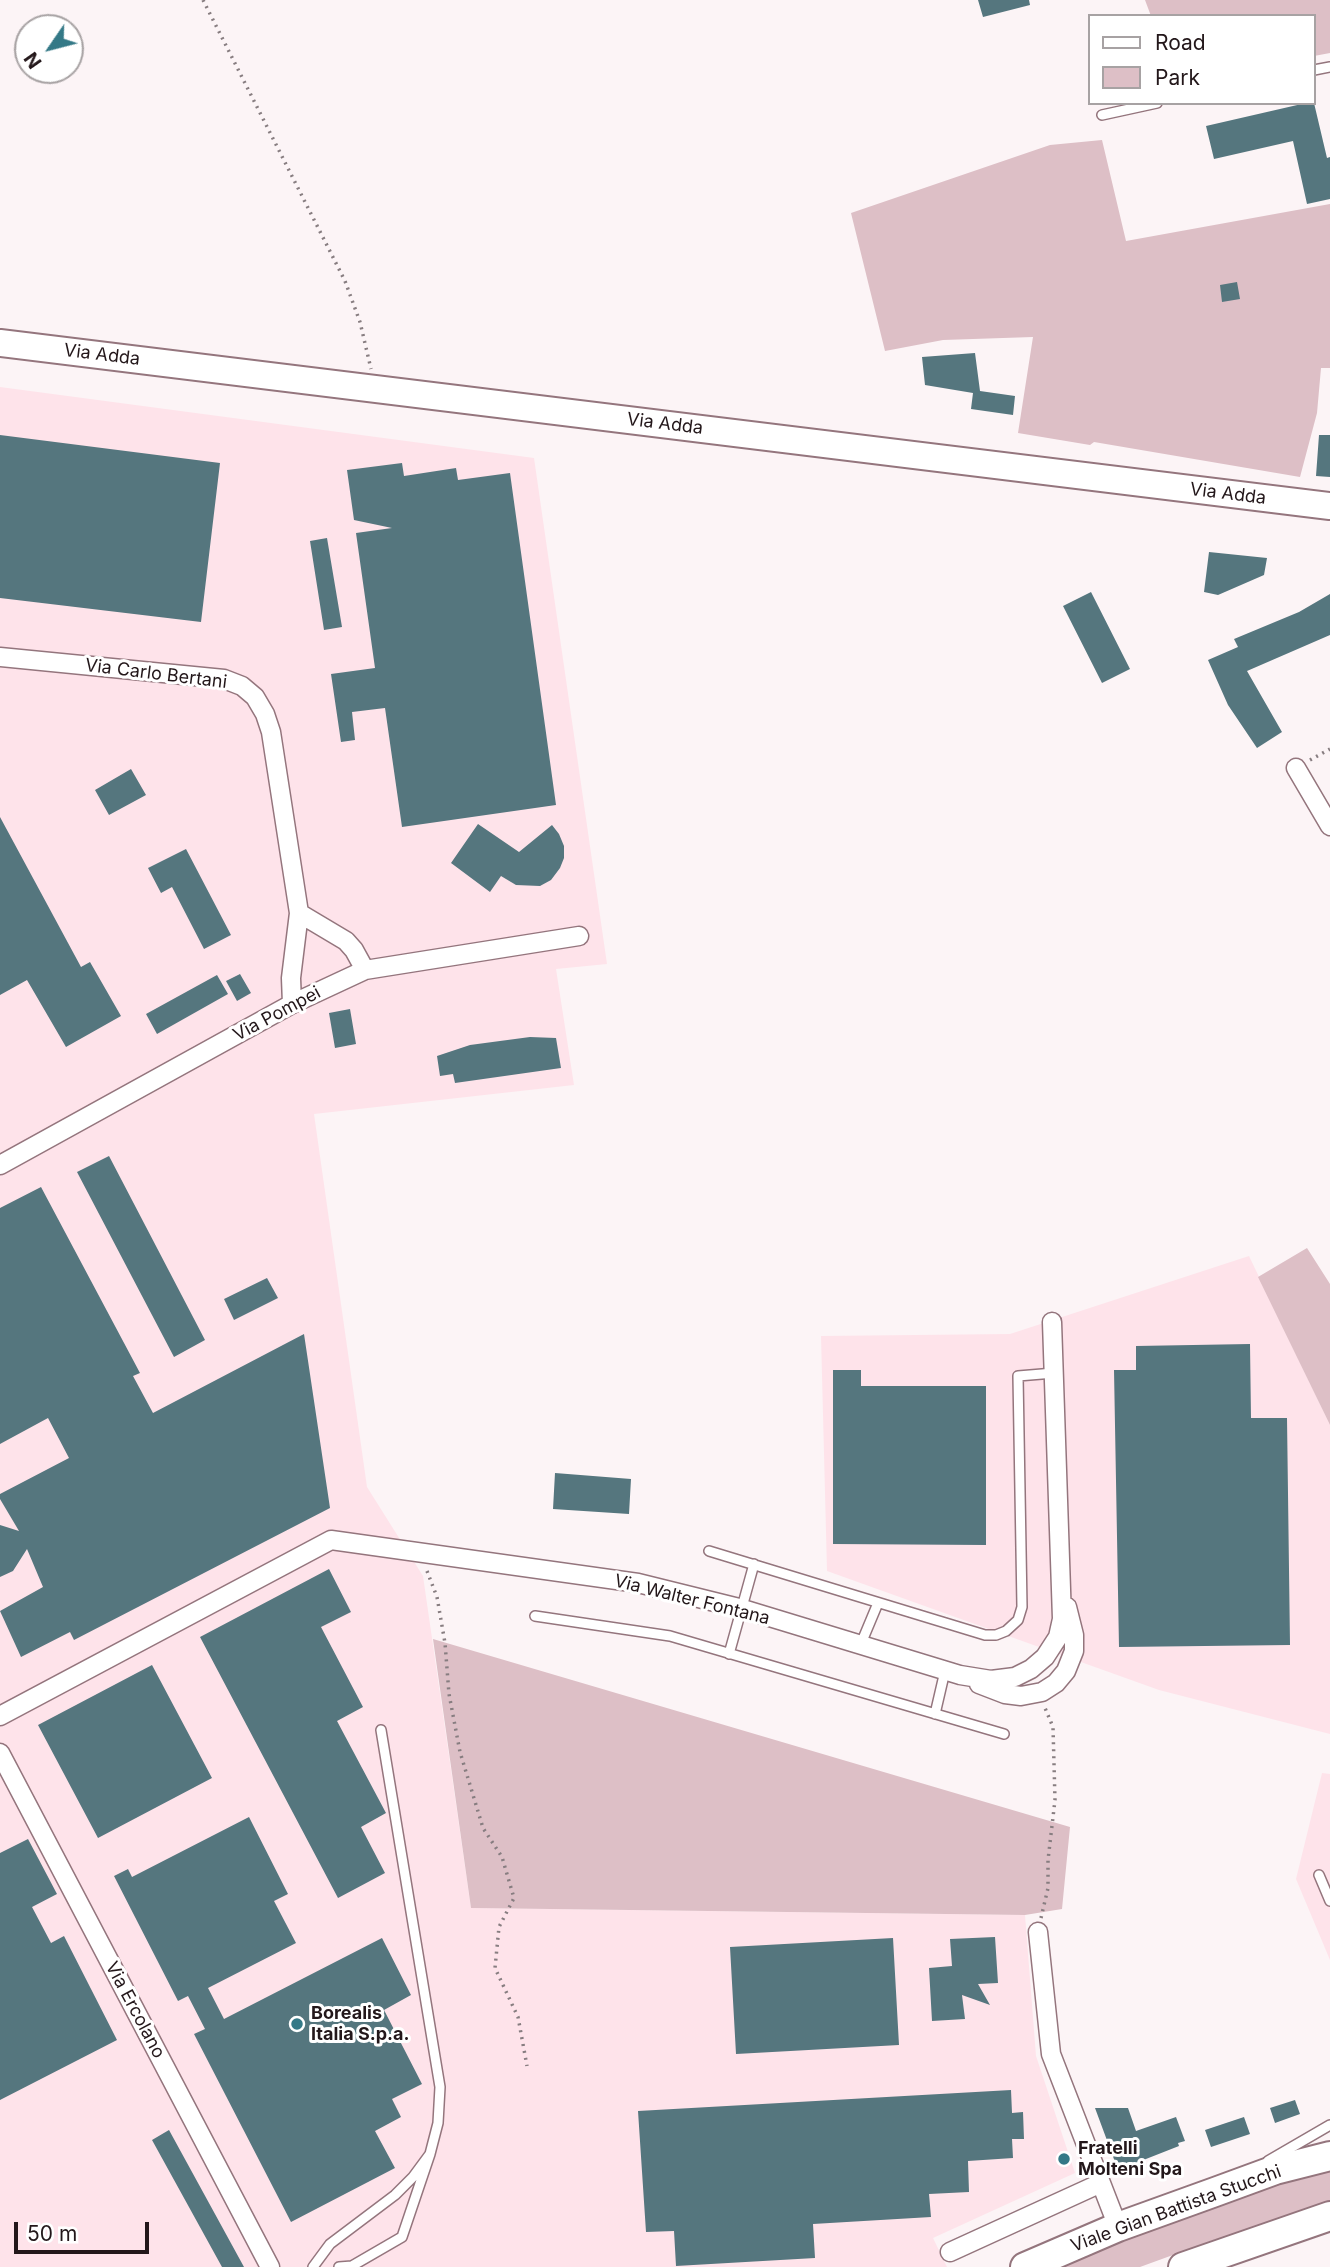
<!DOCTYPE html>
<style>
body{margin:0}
#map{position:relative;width:1330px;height:2267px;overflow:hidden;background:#fcf4f6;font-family:Inter,sans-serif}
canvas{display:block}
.legend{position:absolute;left:1088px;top:14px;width:228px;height:91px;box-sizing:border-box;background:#fff;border:2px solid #a7a2a3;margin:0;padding:9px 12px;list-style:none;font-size:21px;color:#23171a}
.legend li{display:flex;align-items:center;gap:14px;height:35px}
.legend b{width:35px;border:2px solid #a7a2a3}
.north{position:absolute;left:14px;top:14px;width:70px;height:70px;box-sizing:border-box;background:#fff;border:2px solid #a7a2a3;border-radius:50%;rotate:235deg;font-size:19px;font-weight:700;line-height:28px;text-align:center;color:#23171a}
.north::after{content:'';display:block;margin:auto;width:24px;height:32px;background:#347987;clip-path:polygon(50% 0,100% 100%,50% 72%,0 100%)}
.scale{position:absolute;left:14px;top:2222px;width:135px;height:32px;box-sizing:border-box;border:4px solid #23171a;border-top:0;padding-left:9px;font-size:21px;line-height:24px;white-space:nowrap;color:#23171a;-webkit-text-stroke:5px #fff;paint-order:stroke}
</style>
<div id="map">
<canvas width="1330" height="2267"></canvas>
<ul class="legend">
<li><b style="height:9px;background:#fff"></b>Road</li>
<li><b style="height:19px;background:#ddbfc6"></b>Park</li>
</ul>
<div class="north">N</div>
<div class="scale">50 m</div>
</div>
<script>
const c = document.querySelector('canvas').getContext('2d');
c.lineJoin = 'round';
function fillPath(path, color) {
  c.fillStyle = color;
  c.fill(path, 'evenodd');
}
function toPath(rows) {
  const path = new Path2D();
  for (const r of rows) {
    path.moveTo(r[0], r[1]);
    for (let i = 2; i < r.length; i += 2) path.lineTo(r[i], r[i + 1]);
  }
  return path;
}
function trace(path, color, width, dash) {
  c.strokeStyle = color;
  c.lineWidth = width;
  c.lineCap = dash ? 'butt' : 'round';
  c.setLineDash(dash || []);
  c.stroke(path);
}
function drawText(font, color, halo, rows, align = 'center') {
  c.font = font + ' Inter,sans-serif';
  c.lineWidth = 6;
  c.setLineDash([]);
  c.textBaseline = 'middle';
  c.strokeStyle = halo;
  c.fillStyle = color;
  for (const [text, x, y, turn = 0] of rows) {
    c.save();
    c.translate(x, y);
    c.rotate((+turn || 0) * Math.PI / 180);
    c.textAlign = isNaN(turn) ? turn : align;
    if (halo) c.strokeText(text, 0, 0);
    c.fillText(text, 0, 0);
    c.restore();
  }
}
const built = toPath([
 [0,387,534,458,607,964,556,969,574,1085,314,1114,367,1487,423,1576,471,1908,1025,1915,1036,2056,1075,2173,933,2238,947,2267,0,2267],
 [1249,1256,1330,1425,1330,1734,1159,1690,827,1571,821,1336,1010,1334],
 [1322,1773,1330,1774,1330,1960,1296,1879]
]);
const green = toPath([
 [1145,0,1330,0,1330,53,1314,56,1314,16,1151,16],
 [1102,140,1126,241,1330,204,1330,368,1321,368,1317,413,1300,477,1094,442,1090,445,1018,433,1033,337,943,340,885,351,851,213,1050,145],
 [1307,1248,1330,1284,1330,1425,1258,1277],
 [433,1639,1070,1827,1062,1909,1025,1915,471,1908],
 [1330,2167,1330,2204,1214,2240,1140,2267,1048,2267,1134,2230]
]);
const building = toPath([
 [978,0,1029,0,1030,5,983,17],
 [1306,103,1314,103,1327,158,1330,157,1330,199,1307,204,1293,141,1214,159,1206,126],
 [1237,282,1240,299,1222,302,1220,285],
 [975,353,980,391,1015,396,1013,415,971,409,973,393,925,385,922,357],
 [0,435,220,463,201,622,0,598],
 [1319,435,1330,435,1330,477,1316,476],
 [402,463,404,476,456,468,458,480,510,473,556,805,402,827,385,708,352,712,355,740,341,742,331,674,375,668,356,533,392,528,354,520,347,470],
 [327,538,342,627,324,630,310,541],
 [1209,552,1267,558,1264,575,1218,595,1204,592],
 [1091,592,1130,669,1102,683,1063,606],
 [1330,594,1330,635,1247,671,1282,732,1257,748,1228,705,1208,660,1238,647,1234,639,1299,612],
 [131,769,146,795,109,815,95,790],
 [0,817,81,967,90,962,121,1016,66,1047,27,980,0,995],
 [478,824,519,852,552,825,559,834,564,846,564,858,560,868,551,880,540,886,516,885,501,876,490,892,451,863],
 [186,849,231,935,204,949,172,887,161,893,148,868],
 [240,974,251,993,237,1001,226,981],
 [217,975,228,994,157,1034,146,1014],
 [350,1009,356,1044,335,1048,329,1013],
 [530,1037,556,1038,561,1068,455,1083,453,1074,440,1076,437,1056,470,1045],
 [109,1156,205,1340,174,1357,77,1172],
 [41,1187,140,1373,133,1376,153,1413,304,1334,330,1508,74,1640,70,1632,21,1657,0,1611,43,1587,27,1549,13,1571,0,1577,0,1525,19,1531,0,1499,0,1494,69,1458,48,1418,0,1444,0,1208],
 [267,1278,278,1298,234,1320,224,1299],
 [1250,1344,1251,1418,1287,1418,1290,1645,1119,1647,1114,1370,1136,1370,1136,1346],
 [833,1370,861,1370,861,1386,986,1386,986,1545,833,1544],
 [555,1473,631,1479,629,1514,553,1509],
 [329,1569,351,1612,321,1627,363,1707,337,1721,386,1813,361,1827,385,1873,338,1898,200,1637],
 [152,1665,212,1778,98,1838,38,1725],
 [249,1817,288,1894,274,1901,296,1943,208,1988,224,2019,382,1938,411,1995,384,2010,422,2084,392,2099,401,2117,375,2131,395,2168,291,2222,194,2034,205,2029,188,1996,178,2001,114,1876,128,1869,132,1877],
 [28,1839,57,1894,32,1907,51,1943,64,1936,117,2040,0,2100,0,1853],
 [995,1937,998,1983,978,1984,990,2005,962,1995,965,2019,932,2021,929,1968,952,1966,950,1939],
 [893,1938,899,2045,736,2054,730,1947],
 [1011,2090,1012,2113,1023,2112,1024,2139,1012,2139,1013,2158,968,2161,969,2192,929,2194,931,2217,813,2224,815,2258,676,2266,674,2231,646,2232,638,2111],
 [1295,2100,1300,2114,1275,2123,1270,2108],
 [1095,2108,1128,2108,1136,2131,1176,2117,1185,2141,1178,2143,1179,2146,1118,2170],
 [1244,2117,1250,2134,1211,2147,1205,2130],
 [169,2130,244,2267,222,2267,152,2140]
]);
const path = toPath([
 [203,0,345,281,360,322,371,369],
 [1310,760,1330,749],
 [427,1571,437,1597,445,1643,449,1694,460,1752,483,1828,502,1857,514,1898,499,1927,495,1968,518,2017,527,2066],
 [1041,1918,1048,1888,1048,1860,1055,1800,1053,1727,1045,1708]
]);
const service = toPath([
 [1314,70,1330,67],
 [1102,115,1157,103],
 [709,1551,985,1635,996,1635,1006,1631,1018,1620,1022,1607,1018,1376,1054,1373],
 [535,1616,670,1636,1004,1734],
 [860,1646,878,1603],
 [729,1654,754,1564],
 [935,1714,945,1671],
 [381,1730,440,2087,438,2123,430,2154],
 [1319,1875,1330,1901],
 [1268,2161,1330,2125],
 [313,2267,330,2244,395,2195,413,2177,430,2154,402,2237,352,2266,339,2267]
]);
const minor = toPath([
 [0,657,224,679,242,686,255,697,265,714,271,732,299,913,291,978,292,1004],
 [1296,768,1330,826],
 [299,913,346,941,354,950,365,970],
 [0,1165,292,1004,365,970,579,936],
 [979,1684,1005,1694,1021,1696,1042,1692,1056,1683,1066,1671,1074,1651,1074,1635,1067,1607],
 [0,1716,331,1540,638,1583,743,1609,960,1675,991,1680,1015,1677,1031,1669,1045,1657,1058,1637,1062,1619,1052,1322],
 [0,1753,270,2267],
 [1038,1932,1051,2054,1118,2227],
 [950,2252,1101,2183]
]);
const secondary = toPath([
 [0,343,1330,506]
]);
const primary = toPath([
 [1025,2267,1118,2227,1215,2192,1275,2170,1330,2156],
 [1183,2267,1330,2216]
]);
const markers = [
 [297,2024,7,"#347987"],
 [1064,2159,7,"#347987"]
];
const streetNames = [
 ["Via Adda",102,355,7],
 ["Via Adda",665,424,7],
 ["Via Adda",1228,494,7],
 ["Via Carlo Bertani",156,674,7],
 ["Via Pompei",277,1014,-28],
 ["Via Walter Fontana",692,1600,14],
 ["Via Ercolano",135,2010,62],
 ["Viale Gian Battista Stucchi",1176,2209,-20]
];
const poiNames = [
 ["Borealis",311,2014],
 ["Italia S.p.a.",311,2035],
 ["Fratelli",1078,2149],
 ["Molteni Spa",1078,2170]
];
fillPath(built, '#fee3ea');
fillPath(green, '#ddbfc6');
fillPath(building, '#55767e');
trace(service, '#94757d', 12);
trace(minor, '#94757d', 21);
trace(secondary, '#94757d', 30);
trace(primary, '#94757d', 32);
trace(path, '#877d80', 3.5, [2, 5]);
trace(service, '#fff', 9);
trace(minor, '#fff', 18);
trace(secondary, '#fff', 26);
trace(primary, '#fff', 28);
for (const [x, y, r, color] of markers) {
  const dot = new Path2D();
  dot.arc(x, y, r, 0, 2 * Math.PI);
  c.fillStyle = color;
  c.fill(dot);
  trace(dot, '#fff', 2.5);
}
drawText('18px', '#23171a', '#fff', streetNames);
drawText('bold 18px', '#23171a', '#fff', poiNames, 'left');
</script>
